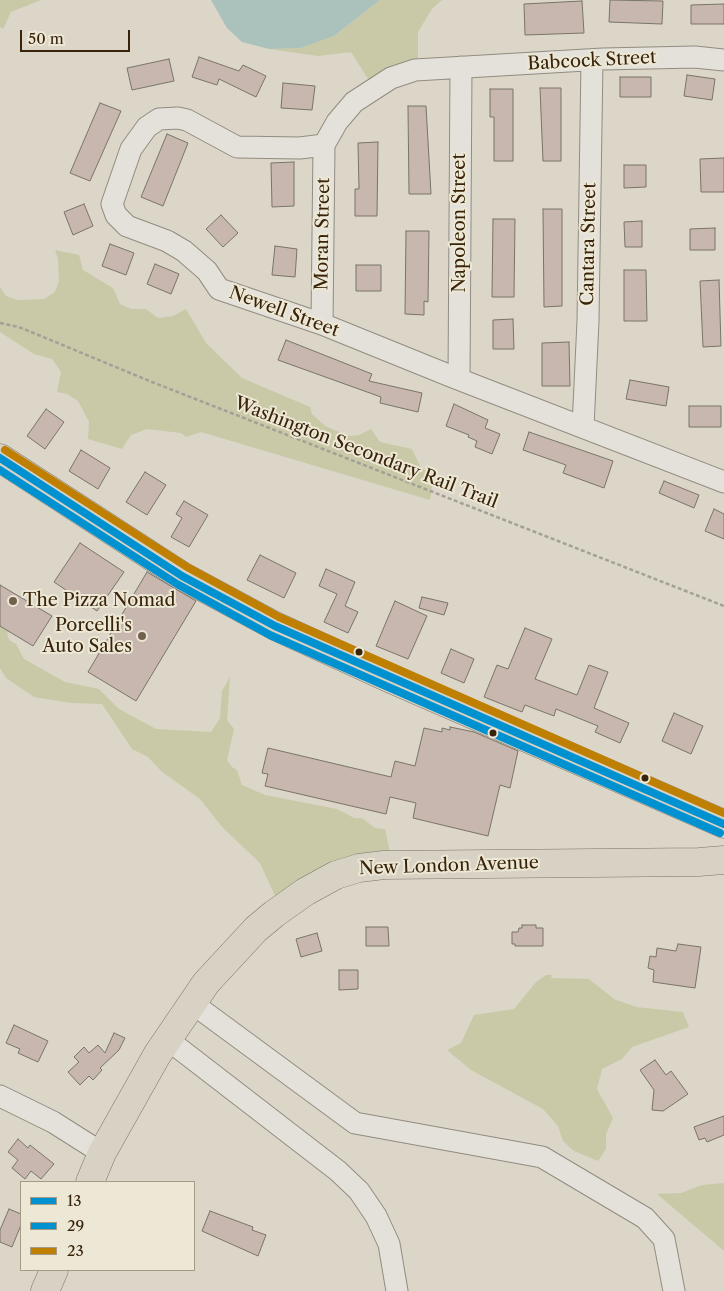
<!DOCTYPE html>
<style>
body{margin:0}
#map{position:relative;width:724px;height:1291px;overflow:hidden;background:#dbd6c7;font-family:"Libre Caslon Text",serif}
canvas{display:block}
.legend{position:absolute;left:20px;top:1181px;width:175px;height:90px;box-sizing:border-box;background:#ede8d5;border:1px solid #a59a84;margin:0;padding:6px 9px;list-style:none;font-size:15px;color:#39240b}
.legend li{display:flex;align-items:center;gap:10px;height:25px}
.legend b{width:25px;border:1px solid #a59a84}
.scale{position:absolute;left:20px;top:30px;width:110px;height:22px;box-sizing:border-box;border:2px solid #39240b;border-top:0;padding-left:6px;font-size:15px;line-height:18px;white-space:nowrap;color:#39240b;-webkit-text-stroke:4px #ede8d5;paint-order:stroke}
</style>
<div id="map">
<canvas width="724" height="1291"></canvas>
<ul class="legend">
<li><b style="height:6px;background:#0092d0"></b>13</li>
<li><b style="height:6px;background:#0092d0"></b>29</li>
<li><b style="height:6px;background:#be7f03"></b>23</li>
</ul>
<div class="scale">50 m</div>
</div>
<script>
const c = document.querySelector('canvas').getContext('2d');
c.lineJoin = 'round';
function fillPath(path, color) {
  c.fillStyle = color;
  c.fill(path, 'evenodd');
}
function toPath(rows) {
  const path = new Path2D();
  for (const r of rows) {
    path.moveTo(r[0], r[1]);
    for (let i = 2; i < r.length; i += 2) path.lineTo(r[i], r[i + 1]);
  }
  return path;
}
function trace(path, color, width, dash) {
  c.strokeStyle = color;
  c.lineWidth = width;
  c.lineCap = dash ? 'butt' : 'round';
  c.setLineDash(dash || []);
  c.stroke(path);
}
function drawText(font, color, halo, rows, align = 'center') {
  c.font = font + ' "Libre Caslon Text",serif';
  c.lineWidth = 4;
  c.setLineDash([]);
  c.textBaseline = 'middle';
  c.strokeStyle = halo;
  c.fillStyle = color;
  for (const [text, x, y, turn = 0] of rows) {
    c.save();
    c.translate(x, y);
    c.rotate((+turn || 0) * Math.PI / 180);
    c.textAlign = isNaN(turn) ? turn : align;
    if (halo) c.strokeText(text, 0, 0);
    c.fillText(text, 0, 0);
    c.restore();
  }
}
const green = toPath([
 [0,0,41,0,11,12,3,29,0,27],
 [380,0,442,0,432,9,418,32,418,66,373,87,351,52,318,56,269,49,301,48,334,36],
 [55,250,79,255,83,270,113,288,120,304,131,309,146,309,158,318,173,316,186,309,206,343,242,378,310,407,312,414,325,426,349,436,359,435,371,429,380,442,412,449,421,468,434,474,430,500,201,432,186,437,181,433,147,429,131,435,122,449,88,439,89,422,78,401,67,394,57,392,61,372,52,359,34,354,0,332,0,287,6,296,17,300,44,299,55,292,59,281,58,259],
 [0,618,19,628,7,633,9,640,16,644,24,659,65,682,99,689,119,709,156,729,211,732,220,718,222,691,230,677,227,720,234,729,227,760,232,767,237,770,242,785,265,795,337,809,354,818,362,818,375,828,385,829,392,862,276,898,260,863,223,828,200,799,161,771,148,757,132,749,102,704,71,703,34,697,6,678,0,668],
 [546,975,552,975,551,978,589,979,614,999,636,1007,683,1012,689,1027,632,1047,622,1059,602,1069,597,1089,613,1118,606,1134,606,1149,598,1161,574,1151,563,1141,558,1126,543,1109,471,1070,447,1050,461,1043,474,1015,514,1009,536,982],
 [724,1183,724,1251,657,1194,681,1193,702,1185]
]);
const water = toPath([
 [211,0,380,0,334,36,301,48,269,49,242,42,227,28]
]);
const building = toPath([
 [610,0,663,1,662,24,609,22,610,0],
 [582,1,584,33,525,35,524,4,582,1],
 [724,4,724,24,691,24,691,5,724,4],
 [199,57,239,71,243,65,266,76,256,97,219,79,217,85,192,77,199,57],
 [169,59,174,81,132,90,127,68,169,59],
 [687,75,715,79,712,100,684,96,687,75],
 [620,77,651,77,651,97,620,97,620,77],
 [283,83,315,86,312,110,281,108,283,83],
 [540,88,561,88,561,161,543,161,540,88],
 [490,89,513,89,513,161,494,161,494,117,490,117,490,89],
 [100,103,121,111,90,181,70,173,100,103],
 [408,106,426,106,431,194,409,194,408,106],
 [167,134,188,143,163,206,141,197,167,134],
 [378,142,377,216,355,216,355,189,359,189,358,143,378,142],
 [724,158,724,192,701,192,700,159,724,158],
 [294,162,294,206,272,207,271,163,294,162],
 [624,165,646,165,646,187,624,188,624,165],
 [84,204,93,226,73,235,64,212,84,204],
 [543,209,562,209,562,306,544,307,543,209],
 [221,215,238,233,223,247,206,229,221,215],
 [493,219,515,219,514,297,492,297,493,219],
 [642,221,642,247,625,247,624,222,642,221],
 [715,228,715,250,690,250,690,229,715,228],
 [406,231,429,231,428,302,424,301,424,315,405,314,406,231],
 [110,244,134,253,126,275,102,266,110,244],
 [275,246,297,249,295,277,272,275,275,246],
 [155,264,179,274,171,294,147,284,155,264],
 [356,265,381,265,381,291,356,291,356,265],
 [624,270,646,270,647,321,624,321,624,270],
 [719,280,721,346,703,347,700,281,719,280],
 [513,319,514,349,493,349,493,320,513,319],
 [286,340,372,374,369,381,422,393,418,412,380,403,381,397,278,360,286,340],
 [569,342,570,386,542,386,542,343,569,342],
 [630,380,669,387,666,406,626,399,630,380],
 [454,404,488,420,485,428,500,434,492,454,475,447,477,441,468,437,469,435,446,426,454,404],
 [689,406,721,406,721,427,689,427,689,406],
 [46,409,64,422,45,449,27,436,46,409],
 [529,432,613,461,604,488,563,473,566,465,523,450,529,432],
 [81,450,110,468,98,489,69,471,81,450],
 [145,472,166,485,147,515,126,502,145,472],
 [664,481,699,495,694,508,659,493,664,481],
 [184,501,208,515,189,547,171,537,182,518,176,514,184,501],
 [714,509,724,514,724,539,705,531,714,509],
 [80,543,124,572,97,611,54,582,80,543],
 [260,555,296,573,284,598,247,580,260,555],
 [326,569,355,582,345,606,358,612,348,633,324,622,337,594,319,586,326,569],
 [147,572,196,601,136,701,88,672,147,572],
 [0,585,52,616,33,646,0,626,0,585],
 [422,597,448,603,444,615,419,608,422,597],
 [395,601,427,616,408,659,376,646,395,601],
 [525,628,552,639,535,679,577,695,589,665,608,672,594,708,629,723,620,743,595,732,598,726,556,709,554,716,525,705,522,712,484,697,497,665,508,669,525,628],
 [451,649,474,659,464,683,441,673,451,649],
 [674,713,703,726,691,754,662,741,674,713],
 [450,727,474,732,518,751,510,788,500,785,488,836,413,818,416,803,390,797,386,814,265,786,268,774,262,773,268,748,391,777,395,761,415,766,424,728,442,732,442,728,450,730,450,727],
 [522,925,536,925,536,928,543,928,543,946,515,946,515,944,512,944,512,932,518,932,519,928,522,928,522,925],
 [366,927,388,927,389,946,366,946,366,927],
 [317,933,322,951,301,957,296,939,317,933],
 [678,944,701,947,695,988,653,982,654,970,648,968,650,956,656,957,657,948,676,951,678,944],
 [339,970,358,970,358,989,339,990,339,970],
 [14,1025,48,1041,38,1062,18,1053,20,1049,6,1043,14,1025],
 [114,1033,125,1038,119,1050,100,1068,102,1070,93,1080,89,1076,80,1085,68,1072,79,1062,74,1057,84,1047,89,1053,98,1045,105,1053,114,1033],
 [655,1060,666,1075,671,1071,688,1094,663,1111,652,1110,654,1090,640,1070,655,1060],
 [724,1116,724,1135,707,1142,705,1138,699,1140,694,1127,724,1116],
 [18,1139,28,1148,30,1145,54,1164,41,1179,31,1171,25,1179,12,1168,18,1160,8,1152,18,1139],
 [9,1209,21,1214,21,1225,12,1247,0,1242,0,1230,9,1209],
 [210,1211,253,1227,252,1230,266,1235,258,1256,202,1231,210,1211]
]);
const path = toPath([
 [0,323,19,327,152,382,724,606]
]);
const minor = toPath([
 [724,60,695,57,603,59,415,70,391,78,354,102,337,122,324,145,300,148,237,147,187,120,178,118,159,119,147,127,131,149,112,204,116,215,127,226,167,241,184,251,207,271,219,289,322,324,453,377,724,482],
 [322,324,324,145],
 [459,379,461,67],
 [583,427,588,321,592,60],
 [192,1003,355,1123,542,1157,645,1218,664,1239,674,1291],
 [167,1039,338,1171,359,1191,376,1216,389,1244,397,1291],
 [0,1096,53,1122,102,1153]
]);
const major = toPath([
 [0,458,182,576,275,626,391,679,724,824],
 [90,1182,102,1153,157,1055,206,983,256,929,274,914,305,892,336,875,359,868,384,865,699,862,724,860],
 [45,1291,54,1270]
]);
const bus1 = toPath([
 [0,458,182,576,275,626,724,824]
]);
const bus2 = toPath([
 [0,470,177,584,270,635,720,833]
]);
const bus3 = toPath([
 [5,450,187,567,279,617,724,813]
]);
const markers = [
 [13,601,5,"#72624d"],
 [142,636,5,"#72624d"],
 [359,652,4.5,"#39240b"],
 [493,733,4.5,"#39240b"],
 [645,778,4.5,"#39240b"]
];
const streetNames = [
 ["Babcock Street",592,61,-3],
 ["Napoleon Street",460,223,-90],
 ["Moran Street",323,234,-89],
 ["Cantara Street",589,244,-89],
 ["Newell Street",284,312,20],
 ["Washington Secondary Rail Trail",366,453,21],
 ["New London Avenue",449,866,-2]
];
const poiNames = [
 ["The Pizza Nomad",23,601],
 ["Porcelli's",132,626,"right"],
 ["Auto Sales",132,647,"right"]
];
fillPath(green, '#c9c9a7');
fillPath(water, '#abc2bc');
fillPath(building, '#c7b7ae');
trace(building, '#7a7468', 1);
trace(minor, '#928c80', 23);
trace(major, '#7a7468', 29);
trace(path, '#a4a097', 2.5, [4, 2.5]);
trace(minor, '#e4e1da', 21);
trace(major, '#d8d2c5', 28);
trace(bus1, '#0092d0', 8);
trace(bus2, '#0092d0', 8);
trace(bus3, '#be7f03', 8);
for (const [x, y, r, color] of markers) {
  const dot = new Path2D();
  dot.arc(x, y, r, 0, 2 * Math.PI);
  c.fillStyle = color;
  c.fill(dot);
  trace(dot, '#ede8d5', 2);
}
drawText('18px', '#39240b', '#ede8d5', streetNames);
drawText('18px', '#39240b', '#ede8d5', poiNames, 'left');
</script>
